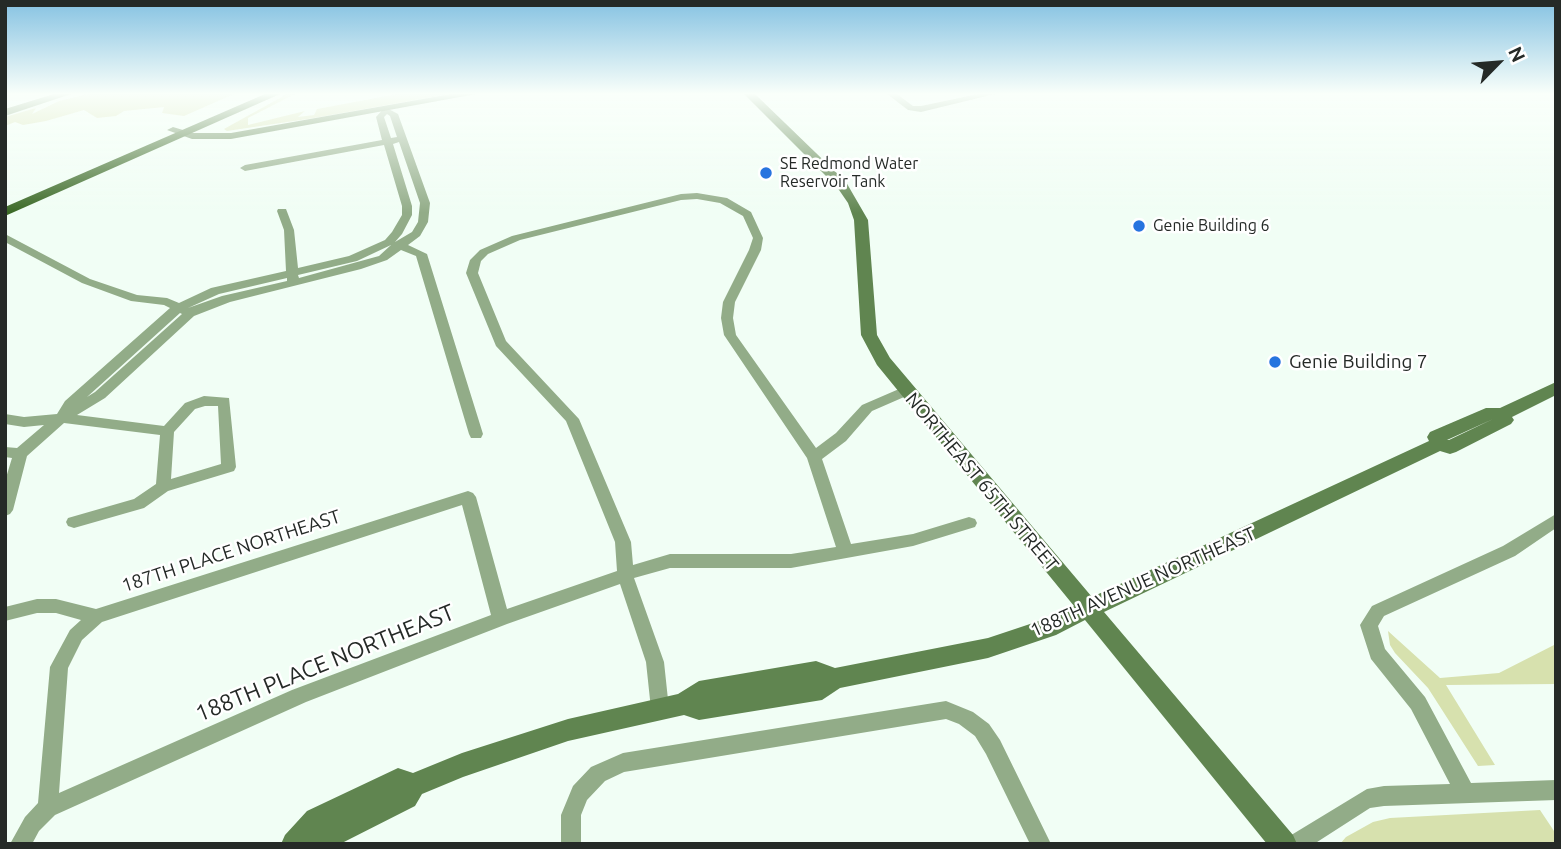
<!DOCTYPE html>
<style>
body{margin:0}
#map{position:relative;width:1561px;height:849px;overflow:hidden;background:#f1fef5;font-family:Ubuntu,sans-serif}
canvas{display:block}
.frame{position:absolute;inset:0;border:7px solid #252a27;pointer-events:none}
.north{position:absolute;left:1463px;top:28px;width:70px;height:70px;-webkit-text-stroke:5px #fff;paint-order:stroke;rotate:65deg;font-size:19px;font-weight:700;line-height:28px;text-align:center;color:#252a27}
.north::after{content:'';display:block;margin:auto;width:24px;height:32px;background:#252a27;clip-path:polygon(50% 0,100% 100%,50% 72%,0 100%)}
</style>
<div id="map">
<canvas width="1561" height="849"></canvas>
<div class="frame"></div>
<div class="north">N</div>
</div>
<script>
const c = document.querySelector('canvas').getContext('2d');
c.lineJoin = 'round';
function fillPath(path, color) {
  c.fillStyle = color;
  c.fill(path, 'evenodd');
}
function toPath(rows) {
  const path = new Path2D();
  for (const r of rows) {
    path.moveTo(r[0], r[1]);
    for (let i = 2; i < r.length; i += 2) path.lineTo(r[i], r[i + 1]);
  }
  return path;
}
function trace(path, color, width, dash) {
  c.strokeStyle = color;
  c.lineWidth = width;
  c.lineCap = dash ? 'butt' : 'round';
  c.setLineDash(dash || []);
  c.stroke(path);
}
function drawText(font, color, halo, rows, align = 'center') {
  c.font = font + ' Ubuntu,sans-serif';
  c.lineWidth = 5;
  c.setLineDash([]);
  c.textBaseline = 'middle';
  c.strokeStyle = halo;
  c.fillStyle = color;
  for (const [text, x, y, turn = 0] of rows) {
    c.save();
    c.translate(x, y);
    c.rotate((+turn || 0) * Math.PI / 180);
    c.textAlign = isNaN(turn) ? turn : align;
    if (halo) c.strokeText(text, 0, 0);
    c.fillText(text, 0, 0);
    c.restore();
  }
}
const green = toPath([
 [88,94,234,94,184,116,162,113,164,107,124,111,116,116,97,118,84,110,46,121,23,125,15,122,5,126,5,117,36,108,32,114,59,101],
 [287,94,295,94,248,118,248,125,305,111,298,117,314,115,317,109,397,94,449,94,314,118,227,131,224,129],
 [1388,631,1440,678,1499,673,1556,644,1556,684,1446,685,1495,765,1478,766,1428,688,1395,653,1390,645],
 [1540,810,1556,834,1556,844,1340,844,1346,837,1373,822,1390,818]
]);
const street = toPath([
 [887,94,897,94,913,106,921,106,978,94,995,94,921,112,908,110,887,94],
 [385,107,398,114,430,203,428,222,420,236,408,245,427,254,483,434,481,438,471,438,469,434,416,256,401,250,387,260,361,269,230,302,194,316,105,398,77,415,164,426,185,403,204,396,229,398,236,467,234,471,168,491,144,508,74,528,68,526,66,522,68,518,134,499,156,484,160,435,64,423,27,456,13,510,10,514,5,516,5,481,12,458,5,457,5,447,17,448,44,425,24,427,5,424,5,414,24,417,57,414,65,401,170,308,164,305,131,301,82,283,5,242,5,234,90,279,137,295,167,298,179,303,211,288,286,271,284,230,277,211,278,209,286,209,294,230,298,268,349,256,385,240,392,232,402,215,402,206,384,145,245,171,240,168,245,165,382,140,376,117,385,107],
 [387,114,390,116,397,137,391,138,384,117,387,114],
 [399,142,420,203,418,222,412,232,395,242,402,234,412,215,412,206,393,144,399,142],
 [391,245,379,256,299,278,298,275,357,261,391,245],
 [287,278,287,281,222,296,188,308,219,294,287,278],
 [180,313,182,314,95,392,87,397,180,313],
 [205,406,218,406,221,464,171,479,174,432,195,409,205,406],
 [697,193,727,198,751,212,763,238,761,250,735,302,733,318,736,335,816,448,836,433,862,405,906,386,913,391,911,394,872,411,846,441,822,459,851,544,913,534,969,517,975,519,977,523,975,527,913,546,791,568,670,568,634,578,664,662,669,709,667,715,660,718,653,715,651,709,646,662,620,584,507,624,306,702,55,815,39,831,32,844,10,844,25,817,38,803,50,667,70,630,81,620,56,613,37,613,5,621,5,607,37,599,56,599,96,609,468,491,473,493,476,497,507,609,617,571,615,542,566,421,496,346,466,273,470,260,480,250,512,236,681,194,697,193],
 [697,199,720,203,743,216,753,238,749,250,723,302,721,318,724,335,807,458,836,547,791,554,670,554,633,565,631,542,579,419,506,341,478,273,481,261,488,254,520,240,681,200,697,199],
 [462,505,491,615,292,690,59,793,68,668,82,640,102,622,462,505],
 [1556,514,1556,528,1515,556,1384,616,1378,626,1385,649,1425,697,1471,783,1556,780,1556,800,1384,806,1370,808,1314,844,1285,844,1288,837,1367,789,1384,786,1450,784,1411,709,1371,659,1360,625,1372,606,1503,546,1556,514],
 [946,701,973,712,989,724,1000,740,1051,844,1030,844,986,754,975,736,959,724,946,719,624,772,605,781,587,800,581,815,581,844,561,844,561,815,573,786,591,767,623,753,946,701]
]);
const secondary = toPath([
 [54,94,71,94,5,116,5,109,54,94],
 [451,94,476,94,231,139,192,139,167,130,173,127,193,133,231,133,451,94],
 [744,94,755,94,846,182,868,220,877,335,890,358,1092,597,1429,441,1427,437,1430,432,1486,408,1500,408,1556,382,1556,395,1512,417,1514,420,1511,424,1456,452,1450,454,1440,451,1104,612,1293,835,1297,844,1267,844,1085,620,1056,635,988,658,840,688,822,700,699,720,684,715,568,741,463,777,422,794,415,806,340,844,281,844,285,835,307,811,398,768,413,773,462,753,568,719,678,694,699,681,816,661,835,668,988,638,1042,620,1074,606,877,365,861,335,854,220,848,203,837,187,744,94],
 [1493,419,1449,440,1447,440,1493,419]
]);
const primary = toPath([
 [265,94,280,94,5,216,5,207,265,94]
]);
const markers = [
 [766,173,7,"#2774df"],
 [1139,226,7,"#2774df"],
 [1275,362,7,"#2774df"]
];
const farPoinames = [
 ["SE Redmond Water",780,164],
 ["Reservoir Tank",780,182],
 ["Genie Building 6",1153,226]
];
const poiNames = [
 ["Genie Building 7",1289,362]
];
const streetNames = [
 ["NORTHEAST 65TH STREET",982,482,50],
 ["187TH PLACE NORTHEAST",231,551,-18],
 ["188TH AVENUE NORTHEAST",1143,582,-24]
];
const nearStreetnames = [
 ["188TH PLACE NORTHEAST",325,663,-22]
];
fillPath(green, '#d7e1ae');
fillPath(street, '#92ac88');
fillPath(secondary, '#608550');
fillPath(primary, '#3b6926');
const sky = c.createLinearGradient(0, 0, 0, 213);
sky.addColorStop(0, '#85c2e2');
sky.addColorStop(0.44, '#f9fffa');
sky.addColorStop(1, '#f9fffa00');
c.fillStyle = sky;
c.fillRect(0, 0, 1561, 213);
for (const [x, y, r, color] of markers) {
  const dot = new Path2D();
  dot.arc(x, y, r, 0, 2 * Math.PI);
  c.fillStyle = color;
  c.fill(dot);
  trace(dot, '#fff', 2.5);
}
drawText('16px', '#252a27', '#fff', farPoinames, 'left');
drawText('19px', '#252a27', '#fff', poiNames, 'left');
drawText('19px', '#252a27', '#fff', streetNames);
drawText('23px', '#252a27', '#fff', nearStreetnames);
</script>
